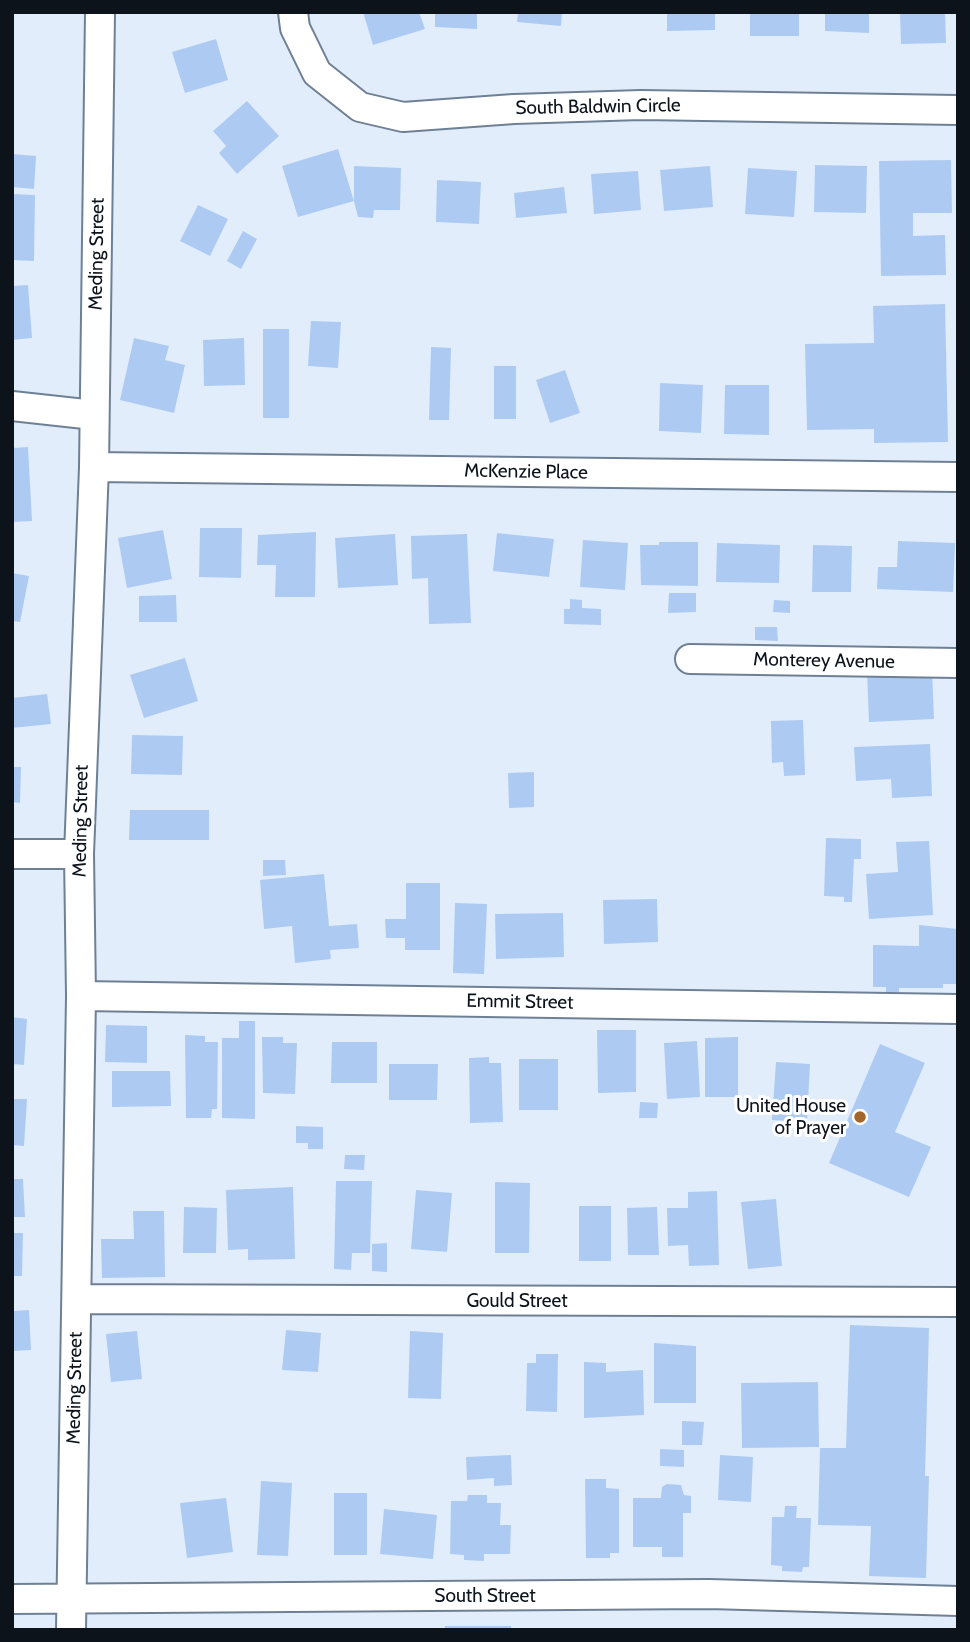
<!DOCTYPE html>
<style>
body{margin:0}
#map{position:relative;width:970px;height:1642px;overflow:hidden;background:#e2edfc;font-family:Cabin,sans-serif}
canvas{display:block}
.frame{position:absolute;inset:0;border:14px solid #0d131b;pointer-events:none}
</style>
<div id="map">
<canvas width="970" height="1642"></canvas>
<div class="frame"></div>
</div>
<script>
const c = document.querySelector('canvas').getContext('2d');
c.lineJoin = 'round';
function fillPath(path, color) {
  c.fillStyle = color;
  c.fill(path, 'evenodd');
}
function toPath(rows) {
  const path = new Path2D();
  for (const r of rows) {
    path.moveTo(r[0], r[1]);
    for (let i = 2; i < r.length; i += 2) path.lineTo(r[i], r[i + 1]);
  }
  return path;
}
function trace(path, color, width, dash) {
  c.strokeStyle = color;
  c.lineWidth = width;
  c.lineCap = dash ? 'butt' : 'round';
  c.setLineDash(dash || []);
  c.stroke(path);
}
function drawText(font, color, halo, rows, align = 'center') {
  c.font = font + ' Cabin,sans-serif';
  c.lineWidth = 6;
  c.setLineDash([]);
  c.textBaseline = 'middle';
  c.strokeStyle = halo;
  c.fillStyle = color;
  for (const [text, x, y, turn = 0] of rows) {
    c.save();
    c.translate(x, y);
    c.rotate((+turn || 0) * Math.PI / 180);
    c.textAlign = isNaN(turn) ? turn : align;
    if (halo) c.strokeText(text, 0, 0);
    c.fillText(text, 0, 0);
    c.restore();
  }
}
const building = toPath([
 [363,12,419,12,425,29,373,45],
 [435,12,477,12,477,29,435,27],
 [518,12,562,12,561,26,517,22],
 [667,12,715,12,715,30,667,31],
 [750,12,799,12,799,36,750,36],
 [825,12,869,12,869,33,825,31],
 [900,12,945,12,946,43,901,44],
 [216,39,228,80,185,93,172,52],
 [247,101,279,136,237,174,219,153,226,146,213,131],
 [338,149,354,201,354,166,401,168,400,210,374,210,373,218,358,217,354,201,298,217,282,166],
 [12,154,36,156,34,189,12,187],
 [951,160,952,213,913,213,913,236,945,235,946,275,881,276,879,161],
 [815,165,867,166,866,213,814,212],
 [710,166,713,207,664,211,660,170],
 [748,168,797,171,794,217,745,214],
 [638,171,641,210,594,214,591,174],
 [437,180,481,182,479,224,436,222],
 [564,187,567,213,516,218,514,193],
 [12,194,35,195,34,261,12,260],
 [198,205,228,219,210,256,180,241],
 [243,231,257,239,241,269,227,261],
 [28,285,32,338,12,340,12,286],
 [945,304,948,442,874,443,874,429,807,430,805,344,874,343,873,306],
 [311,321,341,322,338,368,308,366],
 [263,329,289,329,289,418,263,418],
 [134,338,169,346,165,360,185,365,174,413,120,400],
 [244,338,245,385,204,386,203,340],
 [431,347,451,348,449,420,429,420],
 [494,366,516,366,516,419,494,419],
 [565,370,580,413,550,423,536,380],
 [660,383,703,385,701,433,659,431],
 [725,385,769,385,769,435,724,434],
 [28,447,32,521,12,522,12,448],
 [200,528,242,528,241,578,199,577],
 [163,530,172,579,127,588,118,538],
 [316,532,315,597,275,597,276,565,257,565,258,535],
 [497,533,554,539,549,577,493,571],
 [395,534,398,585,338,588,335,538],
 [467,534,471,623,429,624,428,578,412,579,411,536],
 [583,540,628,543,625,590,580,587],
 [898,541,955,543,953,592,877,589,878,567,897,567],
 [659,542,698,542,698,586,641,585,640,545,659,545],
 [717,543,780,545,779,583,716,582],
 [813,545,852,546,851,592,812,592],
 [12,573,29,576,20,622,12,621],
 [669,593,696,593,696,612,668,613],
 [176,595,177,622,139,622,139,596],
 [570,599,582,600,582,608,601,609,601,625,564,624,564,609,570,609],
 [774,600,790,601,790,613,773,612],
 [755,627,777,627,778,641,755,640],
 [185,658,198,701,144,718,130,675],
 [932,670,934,719,869,722,867,672],
 [47,694,51,724,12,728,12,698],
 [803,720,805,775,784,776,783,762,772,763,771,721],
 [132,735,183,736,182,775,131,774],
 [930,744,932,796,892,798,891,779,856,781,854,747],
 [12,767,21,767,20,803,12,802],
 [534,772,534,807,509,808,508,773],
 [130,810,209,810,209,840,129,840],
 [826,838,861,839,861,859,854,859,852,902,844,902,844,897,824,896],
 [929,841,933,915,869,919,866,874,898,872,896,842],
 [263,860,285,860,286,875,263,876],
 [324,874,329,926,357,924,359,948,330,950,331,959,295,963,292,926,264,929,260,880],
 [406,883,440,883,440,950,405,950,405,938,386,938,385,919,406,919],
 [657,899,658,942,604,944,603,900],
 [455,903,487,904,484,974,453,973],
 [563,913,564,957,496,959,495,914],
 [919,925,958,929,958,984,943,984,943,988,899,988,899,992,886,992,886,987,873,987,873,945,919,946],
 [12,1017,27,1019,24,1065,12,1064],
 [239,1021,255,1021,255,1119,222,1118,222,1038,239,1038],
 [106,1025,147,1026,147,1063,105,1062],
 [597,1030,636,1030,636,1092,598,1093],
 [185,1035,205,1036,205,1042,218,1042,217,1109,212,1109,211,1118,186,1118],
 [262,1037,283,1037,283,1043,297,1043,295,1094,263,1093],
 [738,1037,738,1097,705,1097,705,1038],
 [697,1041,700,1097,667,1099,664,1043],
 [332,1042,377,1042,377,1083,331,1083],
 [880,1044,925,1063,895,1132,931,1147,909,1197,829,1163],
 [489,1057,489,1063,501,1063,503,1122,470,1123,469,1058],
 [519,1059,558,1059,558,1110,519,1110],
 [776,1062,810,1064,807,1122,772,1120],
 [389,1064,438,1064,437,1100,389,1100],
 [112,1071,170,1071,171,1106,112,1107],
 [12,1099,27,1099,24,1146,12,1145],
 [640,1102,658,1103,657,1118,639,1118],
 [296,1126,323,1127,323,1149,308,1149,308,1143,296,1143],
 [345,1155,365,1155,364,1170,344,1169],
 [12,1179,23,1179,25,1217,12,1217],
 [336,1181,372,1181,370,1253,352,1253,351,1270,334,1269],
 [495,1182,530,1183,529,1253,495,1253],
 [293,1187,295,1259,248,1260,248,1249,228,1250,226,1190],
 [416,1190,452,1193,447,1252,411,1249],
 [717,1191,719,1265,689,1266,688,1245,668,1246,667,1208,688,1208,688,1192],
 [776,1199,782,1266,748,1269,741,1202],
 [579,1206,611,1206,611,1261,579,1261],
 [184,1207,217,1208,216,1253,183,1253],
 [657,1207,659,1255,628,1255,627,1208],
 [133,1211,164,1211,165,1277,102,1278,101,1239,134,1239],
 [12,1233,23,1233,22,1276,12,1276],
 [387,1243,387,1272,372,1271,372,1244],
 [29,1310,31,1350,12,1351,12,1311],
 [850,1325,929,1328,925,1476,929,1476,926,1578,869,1576,871,1526,818,1525,820,1448,846,1448],
 [286,1330,321,1333,318,1372,282,1370],
 [137,1331,142,1379,111,1382,106,1334],
 [410,1331,443,1333,441,1399,408,1398],
 [654,1343,696,1346,696,1403,654,1403],
 [536,1354,558,1354,557,1412,526,1411,527,1363,536,1363],
 [584,1362,606,1363,606,1372,643,1370,644,1415,584,1418],
 [818,1382,819,1447,742,1448,741,1383],
 [682,1421,704,1422,702,1445,682,1445],
 [660,1449,684,1450,684,1467,660,1466],
 [511,1455,512,1485,494,1486,494,1478,467,1480,466,1457],
 [720,1455,753,1457,751,1502,718,1500],
 [585,1479,606,1479,606,1488,619,1489,619,1553,610,1553,610,1558,586,1558],
 [261,1481,292,1483,288,1556,257,1555],
 [667,1484,681,1485,684,1495,691,1496,691,1513,683,1513,683,1557,662,1557,662,1547,633,1547,633,1498,661,1498,662,1487],
 [334,1493,367,1493,367,1555,334,1555],
 [468,1495,487,1495,487,1503,501,1503,500,1525,511,1525,510,1554,484,1554,484,1561,464,1560,464,1555,450,1554,451,1501,467,1501],
 [226,1498,233,1552,187,1558,180,1503],
 [785,1506,797,1506,796,1518,811,1518,809,1567,803,1567,802,1572,782,1571,782,1566,771,1565,772,1517,784,1517],
 [384,1509,437,1515,433,1559,380,1554],
 [445,1626,511,1626,511,1630,445,1630]
]);
const street = toPath([
 [293,12,295,28,317,73,360,107,403,117,514,109,641,105,958,110],
 [12,406,94,415],
 [94,467,958,477],
 [690,659,958,663],
 [12,854,79,854],
 [81,996,958,1009],
 [77,1299,958,1302],
 [12,1599,709,1594,958,1601],
 [71,1630,81,996,79,854,94,467,100,12]
]);
const markers = [
 [860,1117,7,"#a4652b"]
];
const streetNames = [
 ["South Baldwin Circle",598,107,-1],
 ["Meding Street",97,254,-89],
 ["McKenzie Place",526,472,1],
 ["Monterey Avenue",824,661,1],
 ["Meding Street",81,821,-89],
 ["Emmit Street",520,1002,1],
 ["Gould Street",517,1301],
 ["Meding Street",75,1388,-89],
 ["South Street",485,1596]
];
const poiNames = [
 ["United House",846,1106],
 ["of Prayer",846,1128]
];
fillPath(building, '#adcbf2');
trace(street, '#6f8095', 32);
trace(street, '#fff', 28);
for (const [x, y, r, color] of markers) {
  const dot = new Path2D();
  dot.arc(x, y, r, 0, 2 * Math.PI);
  c.fillStyle = color;
  c.fill(dot);
  trace(dot, '#fff', 2.5);
}
drawText('19px', '#0d131b', '#fff', streetNames);
drawText('19px', '#0d131b', '#fff', poiNames, 'right');
</script>
